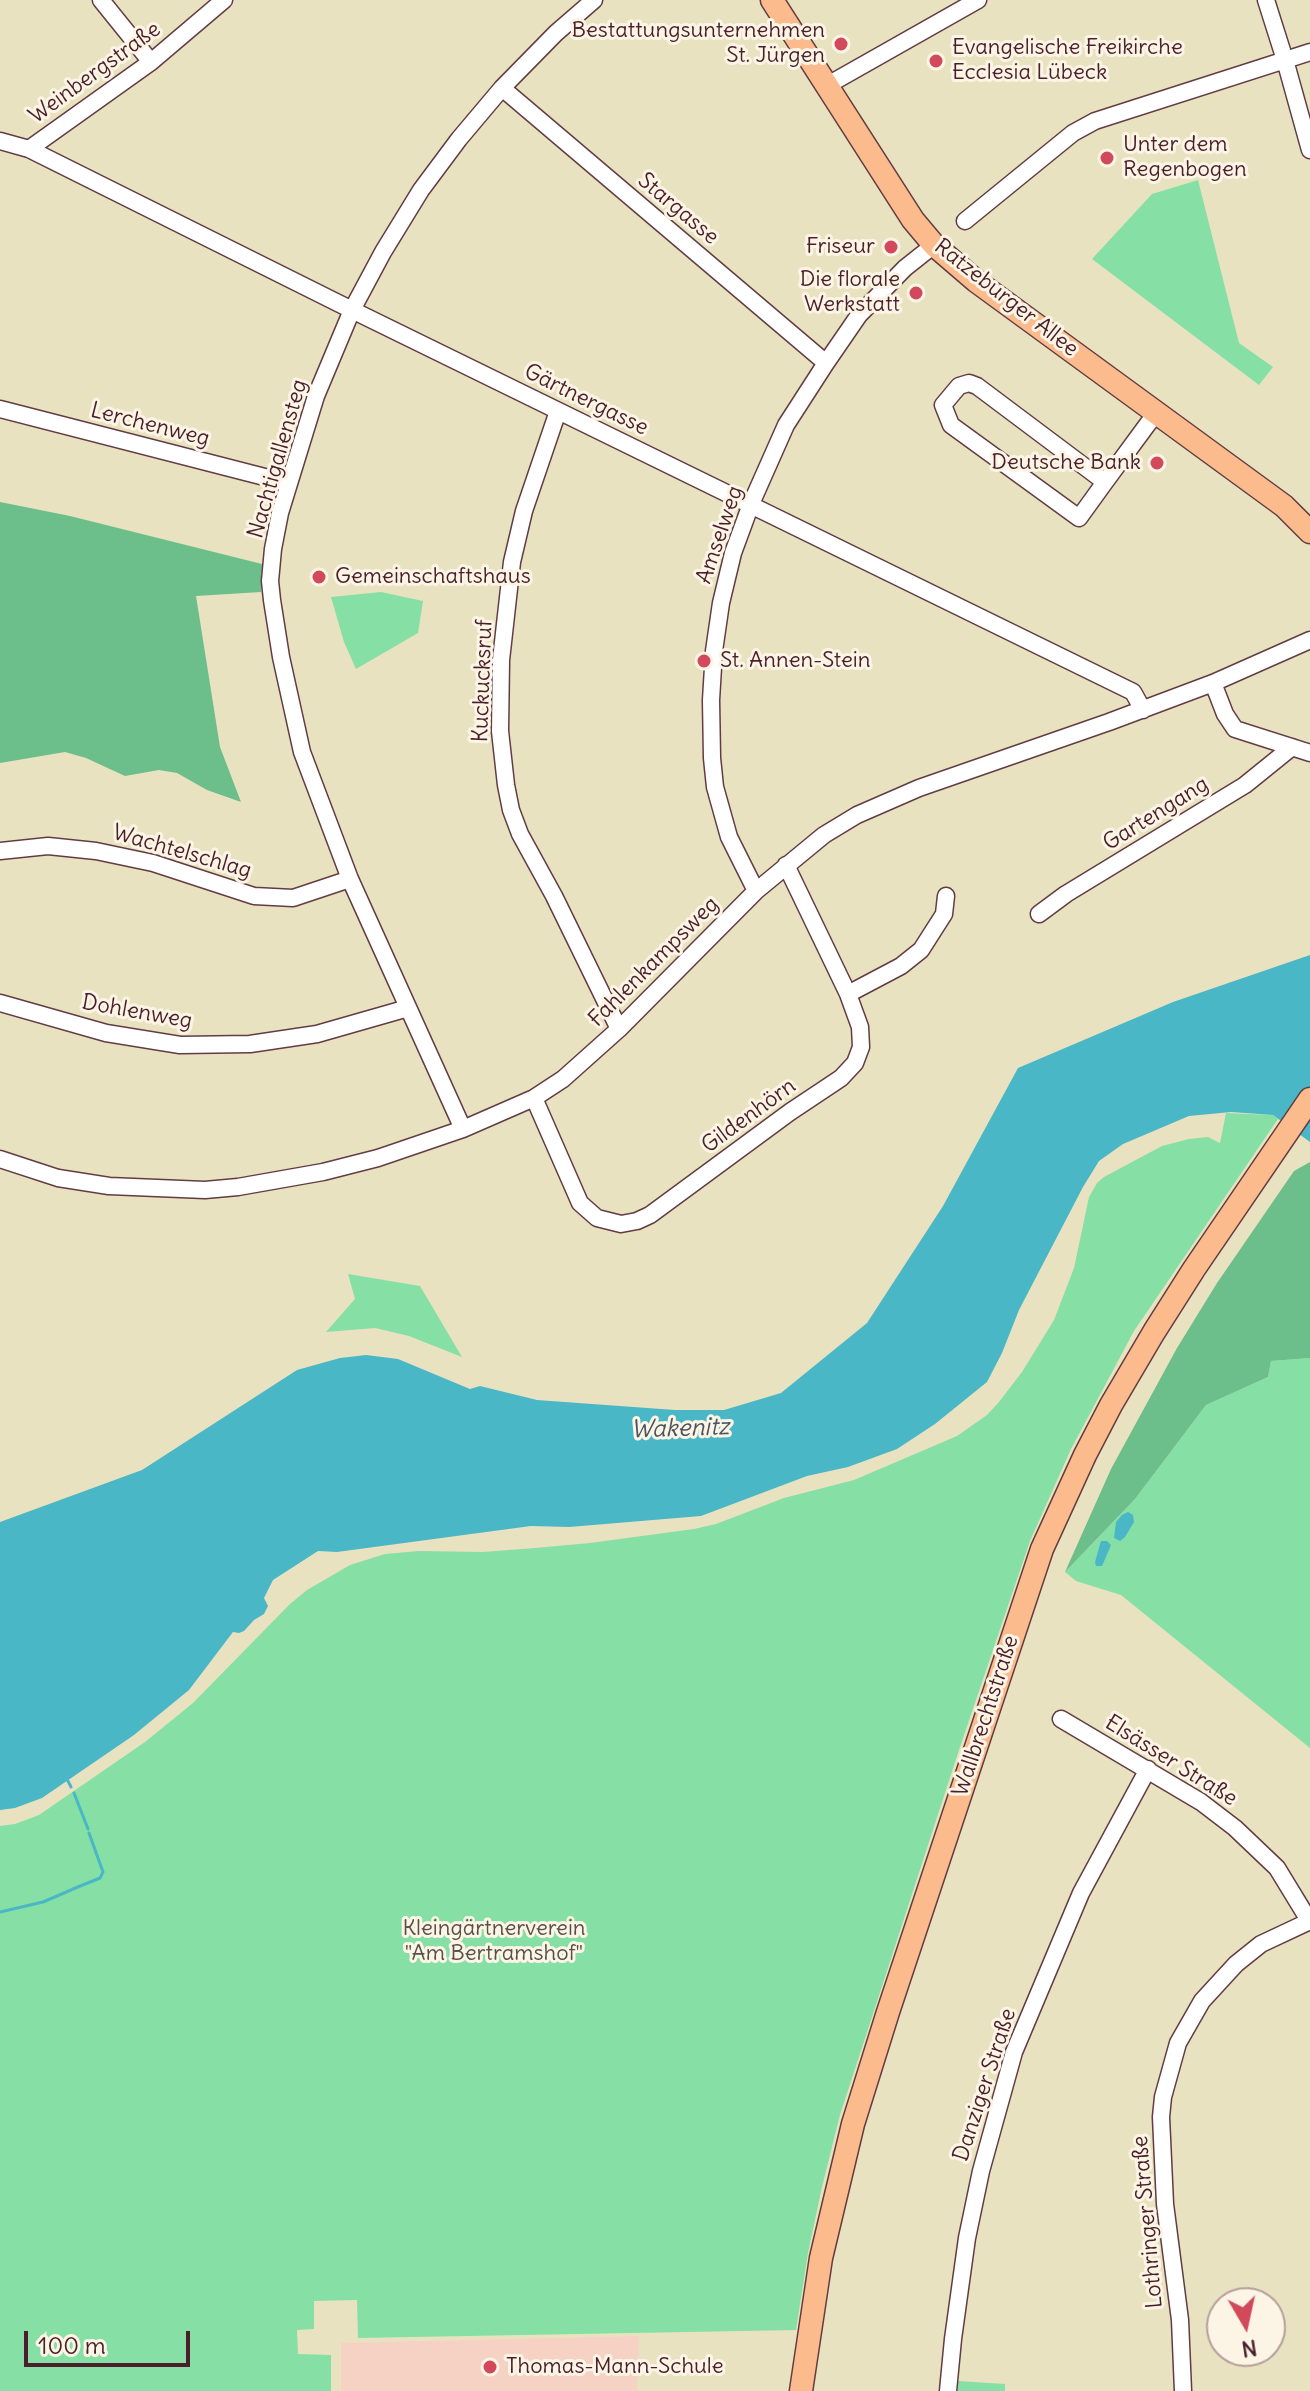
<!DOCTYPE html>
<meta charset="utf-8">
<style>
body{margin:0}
#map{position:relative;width:1310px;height:2391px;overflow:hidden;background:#e9e2c1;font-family:Delius,sans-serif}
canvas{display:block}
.north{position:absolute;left:1206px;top:2287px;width:80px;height:80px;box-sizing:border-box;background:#fcf5e5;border:2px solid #b59f9b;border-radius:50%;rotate:171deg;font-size:22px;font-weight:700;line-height:32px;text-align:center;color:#4a1f2b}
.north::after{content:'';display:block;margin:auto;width:28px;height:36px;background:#d1495b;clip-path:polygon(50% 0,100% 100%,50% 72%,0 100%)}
.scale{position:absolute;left:24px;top:2331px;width:166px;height:36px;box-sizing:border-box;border:4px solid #4a1f2b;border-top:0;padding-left:10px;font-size:24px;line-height:28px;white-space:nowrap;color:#4a1f2b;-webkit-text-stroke:6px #fcf5e5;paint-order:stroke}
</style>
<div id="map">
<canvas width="1310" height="2391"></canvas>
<div class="north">N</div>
<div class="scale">100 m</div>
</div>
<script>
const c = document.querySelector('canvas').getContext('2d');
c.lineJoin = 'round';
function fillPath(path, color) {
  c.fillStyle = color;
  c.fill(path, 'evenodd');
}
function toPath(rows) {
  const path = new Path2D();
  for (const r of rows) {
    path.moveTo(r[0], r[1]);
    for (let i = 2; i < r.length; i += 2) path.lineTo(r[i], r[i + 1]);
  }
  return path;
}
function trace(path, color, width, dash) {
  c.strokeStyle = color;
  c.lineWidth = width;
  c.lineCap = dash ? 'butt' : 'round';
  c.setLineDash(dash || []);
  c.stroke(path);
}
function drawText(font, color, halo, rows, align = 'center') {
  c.font = font + ' Delius,sans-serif';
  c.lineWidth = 6;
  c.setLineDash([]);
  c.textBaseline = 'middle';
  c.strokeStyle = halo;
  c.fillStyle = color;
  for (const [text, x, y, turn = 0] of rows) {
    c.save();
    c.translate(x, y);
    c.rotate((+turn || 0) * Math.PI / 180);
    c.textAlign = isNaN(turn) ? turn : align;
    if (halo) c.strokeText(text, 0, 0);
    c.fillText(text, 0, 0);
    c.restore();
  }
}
const built = toPath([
 [639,2336,637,2391,341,2391,341,2343]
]);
const green = toPath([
 [1198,180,1239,343,1273,367,1259,385,1092,259,1152,194],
 [381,592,423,601,418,633,356,669,344,642,331,597],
 [1226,1113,1273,1115,1278,1119,1134,1331,1071,1449,1030,1541,959,1750,840,2115,822,2187,808,2253,796,2330,358,2338,357,2300,314,2301,314,2329,297,2330,298,2354,331,2355,331,2391,0,2391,0,1826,15,1824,39,1815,145,1742,193,1703,290,1604,307,1590,350,1565,385,1554,419,1551,483,1552,535,1548,590,1543,694,1529,716,1524,784,1498,854,1480,957,1436,987,1415,999,1402,1022,1372,1054,1320,1074,1268,1089,1197,1097,1183,1104,1177,1162,1146,1189,1139,1208,1137,1220,1143],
 [348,1274,420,1286,462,1357,409,1336,375,1328,326,1332,355,1299],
 [1310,1358,1310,1748,1121,1595,1076,1581,1065,1572,1135,1499,1206,1405,1268,1377,1271,1361],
 [942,2380,1005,2384,1005,2391,942,2391]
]);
const forest = toPath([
 [0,502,70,516,262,564,261,592,196,596,220,747,241,802,207,790,177,773,159,770,125,776,86,758,65,752,0,763],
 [1310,1162,1310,1358,1271,1361,1268,1377,1206,1405,1135,1499,1065,1572,1111,1469,1177,1348,1217,1283,1294,1171]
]);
const water = toPath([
 [1310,955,1310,1142,1273,1115,1231,1112,1189,1116,1123,1144,1099,1161,1083,1187,1019,1310,1002,1353,987,1382,935,1424,897,1449,848,1467,807,1476,701,1516,569,1527,531,1526,337,1552,318,1551,273,1580,264,1598,268,1606,264,1614,254,1620,244,1631,239,1633,233,1632,189,1690,134,1735,42,1798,15,1808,0,1810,0,1522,142,1470,297,1370,340,1358,366,1355,398,1359,470,1389,480,1386,537,1400,675,1410,724,1410,781,1393,867,1323,943,1206,1018,1068,1173,1002],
 [1128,1512,1133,1515,1134,1522,1125,1537,1120,1541,1114,1538,1116,1522,1122,1515],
 [1101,1541,1107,1541,1111,1545,1102,1566,1096,1566,1095,1562]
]);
const stream = toPath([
 [68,1781,71,1787],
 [74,1793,88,1829],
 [73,1889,100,1878,103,1872,89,1833],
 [0,1912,43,1902,71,1890]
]);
const minor = toPath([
 [101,0,151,62],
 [1266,0,1285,60,1310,150],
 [826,86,978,0],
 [502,88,826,363],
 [0,141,29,149,352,310,1133,692,1143,710],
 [29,149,151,62,224,0],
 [965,221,1073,133,1095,121,1310,52],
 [0,409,288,483],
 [558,411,524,511,512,562,501,660,500,731,506,785,511,810,520,834,554,896,619,1029],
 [1105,482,977,386,969,383,959,386,943,405,951,425,1079,518,1105,482,1147,425,1157,412],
 [1213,683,1225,714,1235,729,1310,753],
 [0,851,48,846,96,851,153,863,254,896,293,898,350,879],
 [756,891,729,837,715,787,712,758,711,700,714,651,721,603,733,553,751,504,786,425,826,363,859,315,905,268,934,245],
 [1039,914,1066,894,1245,785,1292,747],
 [848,994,901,966,921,950,944,914,946,896],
 [0,1003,106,1033,180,1045,250,1044,317,1034,408,1008],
 [534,1098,580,1203,597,1218,621,1224,637,1221,650,1215,790,1112,841,1078,855,1063,861,1047,860,1027,848,994,786,865],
 [463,1129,350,879,302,752,281,657,272,600,270,581,273,549,280,513,316,396,352,310,383,252,421,190,459,139,502,88,556,33,594,0],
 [0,1159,58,1178,109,1186,205,1190,238,1187,323,1172,378,1158,463,1129,534,1098,563,1079,619,1029,756,891,824,835,857,815,919,788,1109,722,1213,683,1310,640],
 [1061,1719,1201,1802,1235,1828,1277,1868,1310,1922],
 [948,2391,953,2339,967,2238,981,2171,1014,2052,1081,1893,1148,1769],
 [1183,2391,1180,2320,1165,2204,1161,2117,1163,2097,1178,2043,1202,2001,1236,1964,1261,1944,1310,1921]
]);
const major = toPath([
 [772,0,913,220,934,245,976,281,1284,506,1310,532],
 [801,2391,821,2258,853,2124,888,2012,1042,1549,1085,1455,1111,1405,1154,1332,1194,1269,1310,1099]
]);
const markers = [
 [841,44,8,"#d1495b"],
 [936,61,8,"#d1495b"],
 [1107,158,8,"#d1495b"],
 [891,247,8,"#d1495b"],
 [916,293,8,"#d1495b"],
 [1157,463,8,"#d1495b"],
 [319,577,8,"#d1495b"],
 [704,661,8,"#d1495b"],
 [490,2367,8,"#d1495b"]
];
const poiNames = [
 ["Bestattungsunternehmen",825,31,"right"],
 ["St. Jürgen",825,56,"right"],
 ["Evangelische Freikirche",952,48],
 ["Ecclesia Lübeck",952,73],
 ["Unter dem",1123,145],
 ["Regenbogen",1123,170],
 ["Friseur",875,247,"right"],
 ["Die florale",900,280,"right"],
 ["Werkstatt",900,305,"right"],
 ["Deutsche Bank",1141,463,"right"],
 ["Gemeinschaftshaus",335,577],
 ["St. Annen-Stein",720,661],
 ["Thomas-Mann-Schule",506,2367]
];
const streetNames = [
 ["Weinbergstraße",95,73,-36],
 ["Stargasse",678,209,40],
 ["Ratzeburger Allee",1006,298,38],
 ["Gärtnergasse",586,400,26],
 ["Lerchenweg",150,425,14],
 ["Nachtigallensteg",278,459,-74],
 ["Amselweg",720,535,-71],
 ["Kuckucksruf",483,681,-88],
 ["Gartengang",1156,814,-32],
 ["Wachtelschlag",182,852,16],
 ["Fahlenkampsweg",654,962,-45],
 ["Dohlenweg",137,1012,10],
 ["Gildenhörn",749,1116,-36],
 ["Wallbrechtstraße",986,1716,-72],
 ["Elsässer Straße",1171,1761,32],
 ["Danziger Straße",985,2085,-72],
 ["Lothringer Straße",1148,2222,-95]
];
const parkNames = [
 ["Kleingärtnerverein",494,1929],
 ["\"Am Bertramshof\"",494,1954]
];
const waterNames = [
 ["Wakenitz",680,1429,-2]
];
fillPath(built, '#f6d2c4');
fillPath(green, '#86dfa4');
fillPath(forest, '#6cbe8a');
fillPath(water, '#4ab7c6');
trace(stream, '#4ab7c6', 3);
trace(minor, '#623c42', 19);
trace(major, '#623c42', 25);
trace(minor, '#fff', 16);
trace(major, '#fbbb8c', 22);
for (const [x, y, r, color] of markers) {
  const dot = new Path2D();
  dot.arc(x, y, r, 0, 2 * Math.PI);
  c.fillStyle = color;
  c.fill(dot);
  trace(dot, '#fcf5e5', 3);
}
drawText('22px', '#4a1f2b', '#fcf5e5', poiNames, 'left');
drawText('22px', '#4a1f2b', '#fcf5e5', streetNames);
drawText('22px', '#594f49', '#fcf5e5', parkNames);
drawText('italic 24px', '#4a5461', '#fcf5e5', waterNames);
</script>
